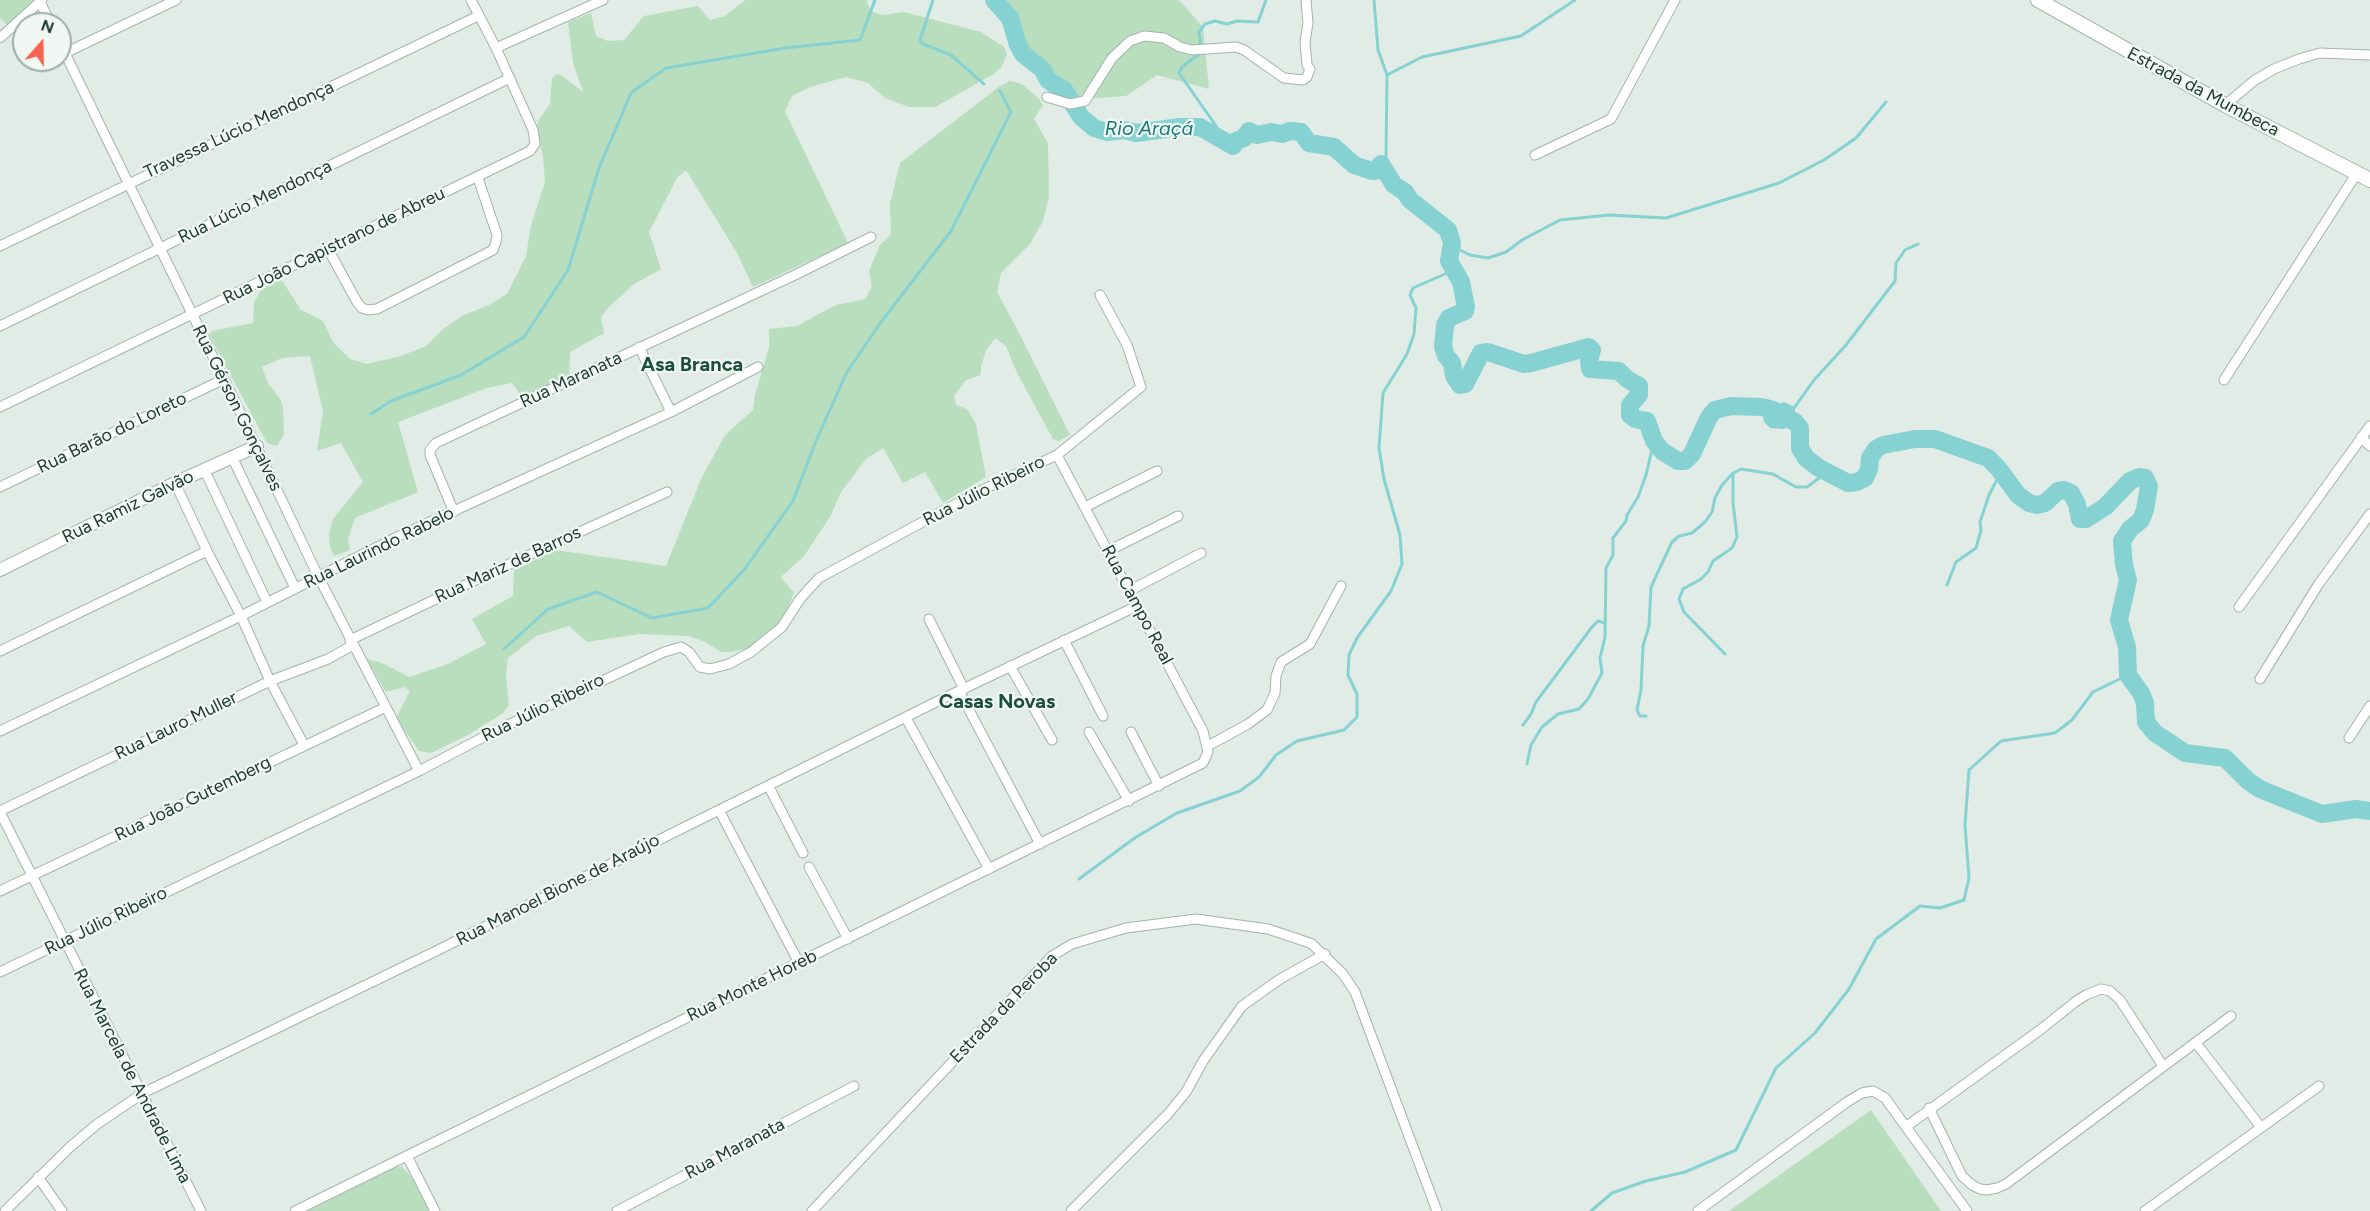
<!DOCTYPE html>
<meta charset="utf-8">
<style>
body{margin:0}
#map{position:relative;width:2370px;height:1211px;overflow:hidden;background:#e0ece5;font-family:Figtree,sans-serif}
canvas{display:block}
.north{position:absolute;left:12px;top:12px;width:60px;height:60px;box-sizing:border-box;background:#f1f8f3;border:2px solid #9dada5;border-radius:50%;rotate:20deg;font-size:16px;font-weight:700;line-height:24px;text-align:center;color:#203d31}
.north::after{content:'';display:block;margin:auto;width:21px;height:27px;background:#f66453;clip-path:polygon(50% 0,100% 100%,50% 72%,0 100%)}
</style>
<div id="map">
<canvas width="2370" height="1211"></canvas>
<div class="north">N</div>
</div>
<script>
const c = document.querySelector('canvas').getContext('2d');
c.lineJoin = 'round';
function fillPath(path, color) {
  c.fillStyle = color;
  c.fill(path, 'evenodd');
}
function toPath(rows) {
  const path = new Path2D();
  for (const r of rows) {
    path.moveTo(r[0], r[1]);
    for (let i = 2; i < r.length; i += 2) path.lineTo(r[i], r[i + 1]);
  }
  return path;
}
function trace(path, color, width, dash) {
  c.strokeStyle = color;
  c.lineWidth = width;
  c.lineCap = dash ? 'butt' : 'round';
  c.setLineDash(dash || []);
  c.stroke(path);
}
function drawText(font, color, halo, rows, align = 'center') {
  c.font = font + ' Figtree,sans-serif';
  c.lineWidth = 4.5;
  c.setLineDash([]);
  c.textBaseline = 'middle';
  c.strokeStyle = halo;
  c.fillStyle = color;
  for (const [text, x, y, turn = 0] of rows) {
    c.save();
    c.translate(x, y);
    c.rotate((+turn || 0) * Math.PI / 180);
    c.textAlign = isNaN(turn) ? turn : align;
    if (halo) c.strokeText(text, 0, 0);
    c.fillText(text, 0, 0);
    c.restore();
  }
}
const green = toPath([
 [0,0,34,0,7,25,0,18],
 [745,0,866,0,871,11,882,15,904,12,981,32,1004,47,1007,54,1001,68,992,75,935,107,909,107,885,98,868,83,846,77,810,87,792,96,785,111,848,243,753,287,737,253,686,170,677,178,649,232,661,269,634,284,609,307,601,317,604,333,570,352,569,375,523,398,512,383,487,388,398,422,418,492,355,518,348,539,350,550,334,556,330,548,329,533,333,519,363,482,341,443,317,451,323,411,310,356,282,358,262,367,268,383,280,399,283,407,284,434,277,446,267,443,209,335,212,331,253,323,254,302,261,290,281,279,301,310,323,321,333,342,350,359,367,364,401,356,426,346,443,329,462,316,489,305,507,294,526,256,531,225,545,182,543,156,537,131,538,121,550,104,552,78,556,74,561,75,583,92,573,63,568,22,591,13,596,36,608,41,624,40,644,16,698,6,710,20,725,16],
 [988,0,1179,0,1203,27,1209,89,1157,75,1126,96,1082,99,1024,60],
 [1010,81,1022,84,1038,98,1043,105,1034,119,1048,143,1049,197,1043,221,1030,244,1001,273,997,292,1017,329,1070,435,1059,441,1053,439,1017,373,1006,346,995,338,986,351,981,366,981,375,966,380,954,396,956,405,967,409,976,424,986,477,943,503,925,472,903,483,883,448,866,459,841,492,830,517,804,556,781,577,794,593,783,620,767,636,747,649,730,652,721,652,705,642,689,636,639,634,587,642,569,626,536,636,508,658,506,676,509,706,502,714,468,735,431,753,419,751,400,724,397,716,410,691,404,687,386,692,367,659,380,662,409,677,448,664,486,644,472,619,513,596,514,570,555,550,666,566,702,477,725,435,753,410,755,395,769,347,769,329,797,326,836,305,865,299,872,286,869,271,880,245,891,234,890,204,900,163,1000,86],
 [1871,1110,1941,1211,1729,1211],
 [396,1166,402,1167,413,1178,430,1211,307,1211]
]);
const water = toPath([
 [1784,402,1795,407,1795,422,1792,426,1783,429,1770,428,1764,422,1763,417,1768,409]
]);
const stream = toPath([
 [933,0,920,40,923,44,951,55,984,84],
 [1374,0,1378,50,1387,75,1386,157,1383,166],
 [1201,47,1199,32,1205,24,1215,21,1227,24,1237,21,1258,22,1266,0],
 [1200,53,1182,67,1179,73,1228,143],
 [1387,75,1422,57,1521,36,1575,0],
 [1452,246,1470,255,1488,258,1506,252,1522,240,1560,220,1609,215,1666,218,1779,183,1824,160,1856,138,1886,102],
 [1794,408,1814,380,1846,345,1895,281,1896,263,1905,250,1918,244],
 [371,414,391,401,461,375,524,337,568,270,599,168,631,93,666,68,785,48,860,40,875,0],
 [1947,585,1956,562,1976,548,1981,530,1980,522,1989,495,2001,472],
 [504,649,548,609,597,592,652,618,708,608,744,570,793,501,816,441,847,372,881,322,951,231,1011,112,1000,91],
 [1725,654,1684,612,1679,599,1683,589,1701,579,1708,572,1713,561,1732,548,1737,537,1733,503,1733,473],
 [1646,716,1640,716,1637,710,1641,690,1643,646,1649,626,1651,587,1672,542,1679,536,1692,533,1705,522,1712,512,1715,498,1722,485,1733,473,1741,469,1773,474,1796,487,1807,487,1827,472],
 [1523,725,1531,714,1536,702,1592,627,1598,621,1605,623],
 [1527,764,1531,745,1542,727,1558,714,1579,709,1588,699,1602,673,1600,658,1605,637,1606,568,1613,555,1613,538,1626,521,1627,515,1638,497,1646,475,1654,441],
 [1079,879,1136,837,1177,813,1240,791,1259,777,1276,755,1297,741,1344,730,1357,717,1357,694,1348,675,1349,655,1357,638,1391,591,1402,564,1400,535,1384,479,1379,448,1383,393,1407,354,1414,334,1416,308,1410,295,1413,288,1454,270],
 [1591,1211,1612,1193,1646,1181,1685,1172,1736,1150,1776,1068,1815,1033,1849,989,1876,939,1920,906,1940,908,1964,900,1969,878,1965,825,1969,770,2001,741,2055,733,2072,720,2093,692,2128,675]
]);
const river = toPath([
 [994,0,1010,18,1018,45,1023,54,1042,69,1048,80,1064,90,1081,117,1094,128,1107,132,1124,130,1136,133,1180,127,1200,127,1233,146,1236,141,1244,138,1249,131,1257,135,1271,132,1282,134,1290,131,1301,132,1309,143,1334,147,1354,165,1372,171,1375,171,1381,164,1394,185,1405,192,1410,200,1448,230,1452,243,1449,261,1461,282,1466,307,1465,311,1449,318,1445,325,1443,347,1446,356,1452,363,1454,376,1460,385,1465,384,1481,353,1488,352,1524,364,1531,363,1589,347,1592,350,1589,361,1590,369,1619,371,1627,379,1639,386,1639,395,1630,405,1630,415,1635,419,1647,421,1654,441,1662,451,1678,461,1685,461,1692,454,1709,417,1715,410,1731,406,1762,407,1773,410,1795,422,1800,428,1800,448,1806,458,1819,468,1848,483,1857,482,1865,478,1869,469,1870,458,1876,449,1883,445,1915,439,1935,439,1988,458,1998,468,2018,495,2029,503,2037,505,2045,503,2058,491,2064,490,2071,493,2077,504,2080,519,2086,519,2105,507,2130,481,2139,477,2145,478,2149,486,2145,510,2141,520,2130,529,2122,541,2124,565,2128,580,2119,620,2127,647,2128,675,2141,693,2145,703,2146,722,2155,733,2185,753,2225,758,2248,781,2260,789,2272,794,2322,814,2356,809,2370,811]
]);
const minor = toPath([
 [40,2,51,24],
 [0,38,42,0],
 [60,43,239,410,318,576,419,771],
 [496,48,603,0],
 [65,53,176,0],
 [1047,97,1070,104,1085,101,1112,58,1130,41,1144,36,1164,38,1180,47,1192,50,1236,47,1244,50,1284,78,1303,80,1307,77,1310,69,1307,65,1305,42,1308,23,1306,0],
 [2225,105,2255,80,2274,69,2299,59,2320,53,2370,55],
 [1535,155,1611,119,1675,0],
 [0,246,478,16],
 [328,249,357,302,362,308,368,310,377,309,493,250,496,242,497,235,478,178],
 [0,326,510,78],
 [639,347,671,412],
 [2224,380,2357,173],
 [0,407,530,151,535,144,533,130,496,48,471,0],
 [2361,437,2370,446],
 [232,457,295,588],
 [204,469,267,602],
 [175,483,207,551,241,616,270,681,304,745],
 [0,487,224,379],
 [1085,507,1157,471],
 [454,512,430,455,430,450,436,443,795,275,871,237],
 [1108,551,1178,516],
 [1129,591,1201,553],
 [2239,607,2370,426],
 [929,619,964,689],
 [350,640,503,567,667,492],
 [1064,640,1103,716],
 [0,651,207,551],
 [1010,666,1052,740],
 [2260,679,2318,585,2370,514],
 [959,691,1040,844],
 [906,718,989,869],
 [0,731,241,616,399,536,671,412,758,367],
 [1089,732,1129,801],
 [1131,732,1159,786],
 [2349,738,2370,706],
 [1208,746,1248,724,1267,710,1275,693,1276,676,1281,662,1310,644,1341,586],
 [769,787,803,853],
 [719,810,799,963],
 [0,811,270,681,328,659,353,645],
 [0,812,201,1211],
 [809,867,848,939],
 [0,891,386,707],
 [0,972,419,771,495,731,664,652,681,647,689,652,700,667,710,669,729,664,751,652,782,627,800,599,819,578,978,492,1057,455,1141,387,1127,345,1100,295],
 [2196,1043,2260,1126],
 [1929,1108,1962,1176,1972,1185,1980,1189,1987,1190,1997,1188,2006,1184,2231,1016],
 [1907,1126,2040,1030,2075,1002,2086,995,2101,989,2110,991,2120,1000,2163,1066],
 [407,1156,435,1211],
 [38,1177,62,1211],
 [5,1211,70,1147,96,1125,143,1093,434,952,938,701,1137,606],
 [295,1211,1203,763,1208,752,1203,731,1057,455],
 [617,1211,854,1086],
 [812,1211,1052,956,1072,944,1126,928,1196,919,1268,929,1298,939,1312,944,1343,974,1355,992,1437,1211],
 [1071,1211,1168,1114,1186,1092,1203,1061,1242,1006,1280,979,1325,954],
 [1698,1211,1847,1102,1862,1093,1873,1091,1885,1098,1967,1211],
 [2145,1211,2319,1086]
]);
const tertiary = toPath([
 [0,570,175,483,257,446]
]);
const secondary = toPath([
 [2038,0,2225,105,2370,180]
]);
const streetNames = [
 ["Estrada da Mumbeca",2203,92,28],
 ["Travessa Lúcio Mendonça",239,130,-25],
 ["Rua Lúcio Mendonça",255,202,-26],
 ["Rua João Capistrano de Abreu",334,246,-26],
 ["Rua Maranata",571,380,-25],
 ["Rua Gérson Gonçalves",237,408,64],
 ["Rua Barão do Loreto",112,433,-26],
 ["Rua Júlio Ribeiro",984,491,-27],
 ["Rua Ramiz Galvão",128,507,-26],
 ["Rua Laurindo Rabelo",379,548,-26],
 ["Rua Mariz de Barros",508,565,-25],
 ["Rua Campo Real",1137,605,62],
 ["Rua Júlio Ribeiro",543,708,-26],
 ["Rua Lauro Muller",176,726,-26],
 ["Rua João Gutemberg",193,799,-26],
 ["Rua Manoel Bione de Araújo",558,890,-27],
 ["Rua Júlio Ribeiro",106,921,-26],
 ["Rua Monte Horeb",752,986,-26],
 ["Estrada da Peroba",1004,1008,-46],
 ["Rua Marcela de Andrade Lima",132,1076,63],
 ["Rua Maranata",735,1149,-28]
];
const waterNames = [
 ["Rio Araçá",1149,129]
];
const neighbourhoodNames = [
 ["Asa Branca",692,365],
 ["Casas Novas",997,702]
];
fillPath(green, '#b8debd');
fillPath(water, '#86d2d3');
trace(stream, '#86d2d3', 3);
trace(river, '#86d2d3', 18);
trace(minor, '#a3b4ab', 11);
trace(tertiary, '#a3b4ab', 14);
trace(secondary, '#9eb8ab', 16);
trace(minor, '#fff', 9);
trace(tertiary, '#fff', 12);
trace(secondary, '#fff', 14);
drawText('18px', '#203d31', '#f1f8f3', streetNames);
drawText('italic 20px', '#19787a', '#f1f8f3', waterNames);
drawText('bold 20px', '#1c4f3b', '#f1f8f3', neighbourhoodNames);
</script>
